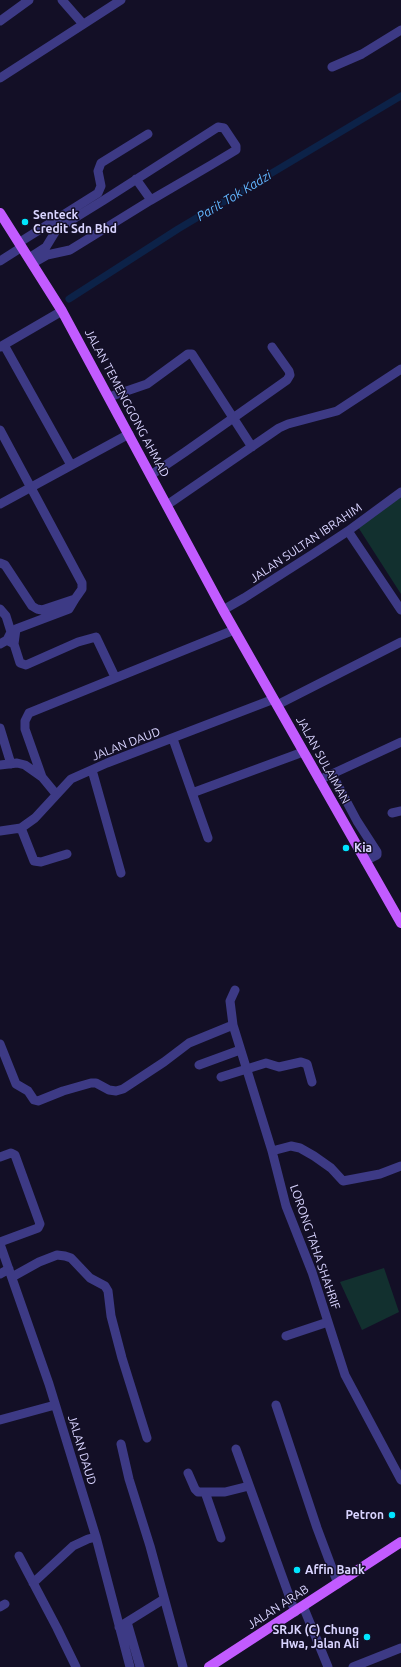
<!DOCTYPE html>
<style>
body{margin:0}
canvas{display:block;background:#130f26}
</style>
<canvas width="401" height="1667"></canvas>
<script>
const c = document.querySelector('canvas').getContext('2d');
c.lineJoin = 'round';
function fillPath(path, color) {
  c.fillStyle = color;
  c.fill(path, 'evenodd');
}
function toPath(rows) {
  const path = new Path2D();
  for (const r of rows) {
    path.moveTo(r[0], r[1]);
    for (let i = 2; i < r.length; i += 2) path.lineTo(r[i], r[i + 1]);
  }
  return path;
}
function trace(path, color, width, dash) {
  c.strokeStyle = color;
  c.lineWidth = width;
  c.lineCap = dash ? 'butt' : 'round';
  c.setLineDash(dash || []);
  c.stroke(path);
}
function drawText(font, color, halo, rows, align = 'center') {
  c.font = font + ' Ubuntu,sans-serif';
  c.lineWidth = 3;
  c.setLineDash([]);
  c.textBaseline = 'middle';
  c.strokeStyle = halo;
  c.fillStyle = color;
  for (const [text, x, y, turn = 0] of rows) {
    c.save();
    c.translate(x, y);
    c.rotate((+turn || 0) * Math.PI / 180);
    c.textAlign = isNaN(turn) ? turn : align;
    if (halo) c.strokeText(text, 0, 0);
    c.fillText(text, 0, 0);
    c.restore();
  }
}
const green = toPath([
 [401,497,401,594,358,527],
 [384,1268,399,1312,362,1330,340,1282]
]);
const canal = toPath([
 [69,299,178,229,401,96]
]);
const minor = toPath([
 [62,0,83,24],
 [0,21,29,0],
 [332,67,362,54,401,30],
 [0,78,121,0],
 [136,179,151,200],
 [20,242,98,193,101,186,98,171,101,163,148,134],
 [29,258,46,247,57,229,104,200,218,127,224,128,236,146,236,150,211,165,151,200,70,250,47,255,33,263],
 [0,261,22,247],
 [4,345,71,465],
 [0,347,62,311],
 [109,397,147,384,188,354,192,354,252,447],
 [0,430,82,583,82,589,75,599,42,610,37,609,32,606,5,565,0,563],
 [151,475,185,452,287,380,290,375,289,371,272,347],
 [0,504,129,434],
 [167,505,279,428,288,424,337,411,401,369],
 [348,531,401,610],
 [0,609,6,616,11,632,7,640],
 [223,610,244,598,313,554,348,531,401,492],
 [0,644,7,640,14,644,20,663,26,665,78,642,96,637,115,677],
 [14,644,16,629,69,609,75,599],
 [277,705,401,642],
 [0,728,11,764],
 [173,739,208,838],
 [0,765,17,763,25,765,42,777,56,794],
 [92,770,121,873],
 [332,774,357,821,377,852,377,855,365,861],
 [42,777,25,729,25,721,29,713,234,630],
 [319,780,401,742],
 [192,793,303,752],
 [392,813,401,811],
 [21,828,34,861,41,862,67,854],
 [0,831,21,828,35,818,71,779,107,763,274,699],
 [235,990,230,1001,233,1025,272,1151,286,1206,312,1272,345,1375,401,1480],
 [0,1044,16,1084,28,1091,34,1100,38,1101,63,1091,91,1083,96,1083,109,1090,116,1091,123,1089,164,1062,189,1043,233,1025],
 [199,1065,240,1050],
 [221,1077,266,1063,279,1067,301,1062,307,1064,312,1082],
 [272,1151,291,1146,300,1148,314,1156,331,1168,343,1181,380,1174,401,1166],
 [0,1157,11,1153,15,1155,40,1224,38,1228,0,1242],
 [0,1244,49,1384,96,1537,130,1667],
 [0,1274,9,1269],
 [12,1277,39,1262,57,1255,65,1256,71,1258,90,1278,105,1286,108,1291,111,1316,122,1358,147,1438],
 [286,1336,328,1322],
 [276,1405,317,1528,338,1584],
 [0,1420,55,1405],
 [121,1444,129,1479,150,1546,183,1667],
 [236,1449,295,1612],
 [188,1473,195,1489,198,1492,225,1492,249,1486],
 [205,1492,221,1538],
 [19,1556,57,1628,76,1667],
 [33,1583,73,1546,88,1539,96,1537],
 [303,1606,328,1667],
 [0,1607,5,1604],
 [127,1622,164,1599],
 [119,1627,127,1622,140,1667],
 [353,1667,401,1648]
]);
const major = toPath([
 [0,213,62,311,223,610,401,923],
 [209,1667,401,1542]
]);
const markers = [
 [25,222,4,"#00e5ff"],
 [346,848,4,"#00e5ff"],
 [392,1515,4,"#00e5ff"],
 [297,1570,4,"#00e5ff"],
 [367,1637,4,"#00e5ff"]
];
const poiNames = [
 ["Senteck",33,215],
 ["Credit Sdn Bhd",33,229],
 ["Kia",354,848],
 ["Petron",384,1515,"right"],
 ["Affin Bank",305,1570],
 ["SRJK (C) Chung",359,1630,"right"],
 ["Hwa, Jalan Ali",359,1644,"right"]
];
const streetNames = [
 ["JALAN TEMENGGONG AHMAD",127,403,62],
 ["JALAN SULTAN IBRAHIM",306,543,-34],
 ["JALAN DAUD",126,744,-21],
 ["JALAN SULAIMAN",323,760,61],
 ["LORONG TAHA SHAHRIF",315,1247,71],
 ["JALAN DAUD",82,1450,73],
 ["JALAN ARAB",278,1607,-33]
];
const waterNames = [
 ["Parit Tok Kadzi",234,196,-31]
];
fillPath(green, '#12302f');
trace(canal, '#0c2248', 7);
trace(minor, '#3d3a85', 9);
trace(major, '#c25bff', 10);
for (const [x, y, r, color] of markers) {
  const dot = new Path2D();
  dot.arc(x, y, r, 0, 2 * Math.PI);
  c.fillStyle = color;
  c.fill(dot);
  trace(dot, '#130f26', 1.5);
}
drawText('bold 12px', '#d9d4ff', '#130f26', poiNames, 'left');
drawText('12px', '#d9d4ff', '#130f26', streetNames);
drawText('italic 13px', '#62b6ff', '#130f26', waterNames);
</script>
